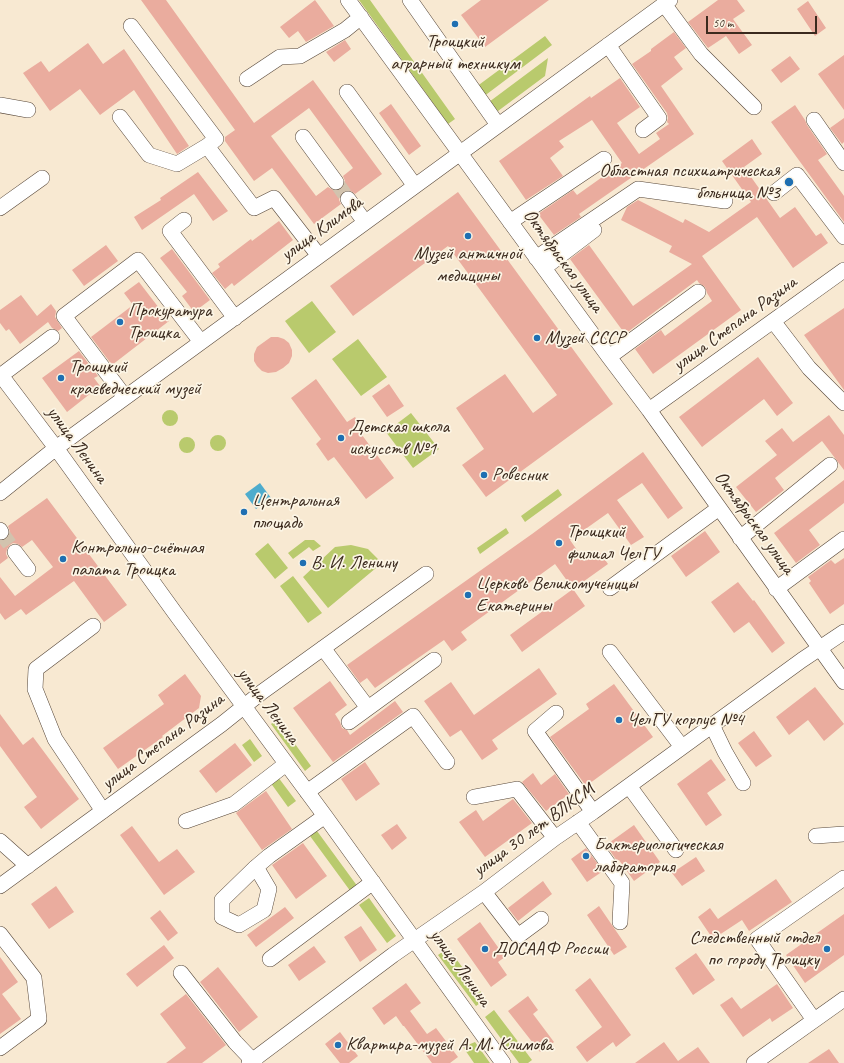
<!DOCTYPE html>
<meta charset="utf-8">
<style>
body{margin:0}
#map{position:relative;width:844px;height:1063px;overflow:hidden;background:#f8e9d2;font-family:Caveat,sans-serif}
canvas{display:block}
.scale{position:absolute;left:706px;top:16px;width:111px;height:18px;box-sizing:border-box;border:2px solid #3b2a1e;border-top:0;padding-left:5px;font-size:12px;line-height:14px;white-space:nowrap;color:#3b2a1e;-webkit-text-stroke:3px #fcf5e5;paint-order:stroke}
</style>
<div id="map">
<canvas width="844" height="1063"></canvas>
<div class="scale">50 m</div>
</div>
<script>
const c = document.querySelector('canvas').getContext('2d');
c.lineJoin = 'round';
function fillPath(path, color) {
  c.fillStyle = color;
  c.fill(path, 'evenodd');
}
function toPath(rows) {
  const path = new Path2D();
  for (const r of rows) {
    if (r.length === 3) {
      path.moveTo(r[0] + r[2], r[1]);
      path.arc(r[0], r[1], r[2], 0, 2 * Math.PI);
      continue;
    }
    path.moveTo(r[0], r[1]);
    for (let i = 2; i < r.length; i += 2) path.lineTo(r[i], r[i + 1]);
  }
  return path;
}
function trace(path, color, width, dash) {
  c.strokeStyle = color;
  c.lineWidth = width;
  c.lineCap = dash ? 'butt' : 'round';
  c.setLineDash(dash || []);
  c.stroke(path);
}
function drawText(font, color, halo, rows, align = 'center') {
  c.font = font + ' Caveat,sans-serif';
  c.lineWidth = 3.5;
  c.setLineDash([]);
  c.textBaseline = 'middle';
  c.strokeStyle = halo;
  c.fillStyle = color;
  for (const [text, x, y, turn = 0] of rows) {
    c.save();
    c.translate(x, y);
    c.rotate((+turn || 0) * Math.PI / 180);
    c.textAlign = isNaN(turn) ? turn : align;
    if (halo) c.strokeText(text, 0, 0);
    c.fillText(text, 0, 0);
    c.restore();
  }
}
const green = toPath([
 [359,0,370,0,455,119,448,124],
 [545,36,552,45,483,97,476,87],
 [548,58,545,76,498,111,489,102],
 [312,301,336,332,309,353,285,321],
 [358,339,387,377,361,396,332,359],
 [170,418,8],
 [411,413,439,449,413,468,386,432],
 [218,443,8],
 [187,445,8],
 [558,489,562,495,525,522,521,516],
 [506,528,509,533,480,554,477,548],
 [305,540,314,540,321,546,313,551,309,547,293,559,288,553],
 [268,543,288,568,275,579,255,554],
 [351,545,368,549,382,563,328,608,303,577,335,547],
 [293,576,322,613,308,623,280,586],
 [277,719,311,766,305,771,271,724],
 [250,739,262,756,254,762,242,745],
 [278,777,296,801,288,807,270,782],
 [317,831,358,887,351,892,310,836],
 [369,898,396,936,387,943,359,905],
 [448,948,486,999,476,1006,438,955],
 [494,1010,532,1060,528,1063,519,1063,485,1017],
 [475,1042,490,1063,474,1063,463,1047]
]);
const water = toPath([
 [260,483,271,498,256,509,245,494]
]);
const building = toPath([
 [141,0,166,0,254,123,313,80,382,174,355,194,351,191,347,190,343,192,340,196,339,200,341,204,314,224,272,168,254,181,225,141,225,137,235,130],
 [309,108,353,168,343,176,345,181,344,185,342,189,337,191,333,190,328,187,316,196,271,136],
 [315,0,334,26,306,42,298,31,289,38,280,27],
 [481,0,549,0,485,47,461,15],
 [718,0,737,0,745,11,733,19,752,45,739,54,726,36,708,48,688,22],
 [808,1,826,28,815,36,797,9],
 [674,32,686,48,674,57,683,69,661,86,694,134,579,214,581,217,554,235,538,214,573,190,577,195,622,163,592,120,559,141,564,147,550,158,563,176,526,200,499,161,590,96,591,98,620,78,640,107,617,123,639,154,660,139,656,133,669,124,667,122,668,118,667,113,632,64,651,51,651,49],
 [345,40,351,49,334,62,326,52],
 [88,43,103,64,124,49,189,146,177,154,134,90,100,115,80,89,50,111,23,73,41,61,49,72],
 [844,55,844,110,818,74],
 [790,56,800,69,781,83,771,70],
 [391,104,421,146,409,155,379,113],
 [795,105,805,120,807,125,827,154,818,160,844,196,844,222,771,122],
 [844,118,844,142,842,144,830,128],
 [752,139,762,154,744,167,780,218,795,207,816,236,821,233,828,243,793,268,757,217,702,256,741,310,653,374,635,349,661,330,665,336,712,301,707,293,705,287,699,283,697,280,625,334,570,259,589,245,633,306,692,264,669,252,672,246,621,220,627,207,638,200,683,223,685,219,709,232,751,202,722,161],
 [198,172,228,211,213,221,194,194,142,230,134,217,161,200,160,198],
 [458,192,613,404,486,497,462,465,484,449,456,408,505,374,533,413,557,395,448,246,353,316,330,286],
 [279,221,293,240,234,286,232,283,225,289,212,273,220,267,218,264,251,239,252,241],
 [106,245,118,261,84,286,72,270],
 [172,249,210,300,194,312,182,296,187,292,160,258],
 [139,282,169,321,112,365,91,337,133,305,124,293],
 [21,295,37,316,51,304,56,311,55,317,62,328,58,331,52,328,48,322,20,344,9,329,6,331,0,323,0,310],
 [844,308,844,390,804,335],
 [271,337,278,337,284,339,289,343,292,350,292,356,289,363,283,368,276,372,268,373,262,371,257,366,254,361,254,354,257,347],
 [79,351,98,376,94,378,100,386,67,412,42,378],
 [758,357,793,403,777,416,764,399,702,447,679,417],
 [316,379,347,422,355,417,363,428,359,431,394,478,366,499,334,457,328,461,316,444,321,439,291,398],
 [389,384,404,406,387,417,372,396],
 [829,415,844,435,844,470,822,441,775,478,784,490,756,512,736,487,777,455,765,441,782,428,793,442],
 [643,452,683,508,668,519,642,483,617,500,644,537,631,545,608,513,570,540,584,560,598,550,608,564,573,589,555,564,461,632,467,640,452,651,444,640,375,688,367,678,360,683,347,665,532,534],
 [844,480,844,503,809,530,820,545,796,563,774,533],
 [47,498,127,605,104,622,74,581,26,615,21,609,5,620,0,613,0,577,15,596,53,567,32,540,22,547,18,544,13,543,10,545,7,549,6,554,8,558,0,564,0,541,5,540,9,537,10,532,8,526],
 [705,531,720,552,686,577,671,556],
 [844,558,844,604,830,614,809,583,811,581,808,577,831,560,835,564],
 [738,582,753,601,754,600,785,643,772,653,749,622,734,633,711,602],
 [573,589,585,606,522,652,510,635],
 [539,668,557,694,492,740,498,749,482,760,461,730,450,737,424,701,451,682,474,715],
 [185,674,201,696,199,708,162,736,163,737,118,769,103,748,164,704,158,695],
 [330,681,347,705,335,714,340,722,342,728,347,730,350,735,395,701,403,712,333,762,293,708],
 [614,684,653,737,586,786,550,737,589,709,586,704],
 [815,687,844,724,824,741,808,720,789,735,776,717],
 [0,714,23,745,33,737,79,799,41,829,24,807,37,797,0,746],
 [754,731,772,756,756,767,738,743],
 [235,743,252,765,216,793,199,771],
 [711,759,726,780,707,793,722,815,706,826,677,784],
 [365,762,380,784,356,801,341,779],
 [533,773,541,785,555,774,569,794,546,811,522,782],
 [266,791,292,829,262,850,236,813],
 [513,799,532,823,485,857,459,822,476,810,483,821],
 [397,824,407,838,392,850,381,835],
 [634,825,660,862,634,881,619,860,617,861,606,845],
 [132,826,159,862,177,849,195,872,164,895,120,835],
 [303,843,327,876,296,899,272,865],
 [586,848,603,871,587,882,571,859],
 [696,857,705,871,682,886,672,873],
 [776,879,792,902,749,931,742,920,713,939,698,917,710,908,718,919],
 [543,881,552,894,518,921,508,908],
 [56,886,74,912,49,929,31,904],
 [599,906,627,947,614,955,587,915],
 [285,907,294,918,256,947,247,935],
 [160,910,178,933,168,941,150,918],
 [844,914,844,955,805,983,786,955],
 [480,922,505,957,498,962,507,975,491,987,457,939],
 [361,926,377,950,360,962,344,937],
 [164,945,174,958,137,987,126,974],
 [314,946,326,962,299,981,288,965],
 [696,953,715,980,693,995,675,968],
 [0,957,18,982,2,994,21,1019,0,1034],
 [218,967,258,1017,239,1032,200,982],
 [590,978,631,1035,616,1047,613,1042,587,1062,576,1047,602,1027,575,990],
 [406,983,421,1003,410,1011,427,1034,436,1028,458,1057,450,1063,432,1063,404,1026,403,1026,396,1016,384,1025,372,1008],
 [777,984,793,1008,772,1022,770,1018,743,1037,720,1005,732,997,741,1009],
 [186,994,226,1045,202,1063,166,1063,186,1048,160,1014],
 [528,996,538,1010,533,1014,554,1042,540,1052,508,1011],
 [340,1032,358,1056,349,1063,340,1063,325,1044],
 [664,1042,678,1061,698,1047,710,1063,635,1063],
 [829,1049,839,1063,808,1063]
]);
const minorTunnel = toPath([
 [336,182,348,199],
 [1,532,15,552]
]);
const minor = toPath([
 [348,0,609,357,649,410,844,682],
 [410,0,498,125],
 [664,4,701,54,754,107],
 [131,26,216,139,207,146,254,208,274,198,319,256],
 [608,45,659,118,643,130],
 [247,79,280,57,300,56,345,30,361,17],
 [347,92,415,186],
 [0,105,28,110],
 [120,117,149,155,177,164,207,146],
 [814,120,844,163],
 [303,137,336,182],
 [774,193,797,175,844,237],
 [348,199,365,222],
 [0,208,42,178],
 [184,220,170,231,235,318],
 [510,222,604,159],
 [536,258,638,189,725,201],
 [544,268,594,230],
 [773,321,809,368,844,403],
 [609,357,698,292],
 [0,374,56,448,175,613,325,816,503,1063],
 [0,376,52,337],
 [125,397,64,316,138,260,201,342],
 [649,410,844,270],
 [0,493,56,448,670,0],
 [0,530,1,532],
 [740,538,830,465],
 [15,552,28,569],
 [610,588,719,508],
 [776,589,844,539],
 [93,626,36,669,35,689,55,739,103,811],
 [323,648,368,708],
 [610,652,682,747],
 [556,713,535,731,593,812],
 [349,722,434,660],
 [712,725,725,752,743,783],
 [629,786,676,850],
 [307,792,413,716,447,762],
 [474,797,517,789,555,838],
 [186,821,234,804,286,764],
 [578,822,622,883,620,922],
 [816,836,844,834],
 [0,841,28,866],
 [256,867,269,889,264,910,239,925,222,917,222,900,256,867,269,856,325,816],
 [0,886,222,724,262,692,426,574],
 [484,892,518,936,541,919],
 [0,934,34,978,39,1019,0,1048],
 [270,959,373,882],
 [181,973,235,1042,255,1063],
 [814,1020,757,939,844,878],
 [249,1063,393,955,484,892,555,838,593,812,802,660,844,632],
 [754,1063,844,999]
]);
const markers = [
 [455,24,4,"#1f6fb2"],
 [789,182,5,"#1f6fb2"],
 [468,236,4,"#1f6fb2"],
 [120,322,4,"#1f6fb2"],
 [537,338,4,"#1f6fb2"],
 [61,378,4,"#1f6fb2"],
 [341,438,4,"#1f6fb2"],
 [484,475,4,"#1f6fb2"],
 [244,512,4,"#1f6fb2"],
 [559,543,4,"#1f6fb2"],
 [63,559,4,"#1f6fb2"],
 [303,563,4,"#1f6fb2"],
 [468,595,4,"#1f6fb2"],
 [619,720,4,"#1f6fb2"],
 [586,856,4,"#1f6fb2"],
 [485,949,4,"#1f6fb2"],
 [827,949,4,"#1f6fb2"],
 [338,1045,4,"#1f6fb2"]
];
const poiNames = [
 ["Троицкий",455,42,"center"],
 ["аграрный техникум",455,64,"center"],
 ["Областная психиатрическая",780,171,"right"],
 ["больница №3",780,193,"right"],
 ["Музей античной",468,254,"center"],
 ["медицины",468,276,"center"],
 ["Прокуратура",128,311],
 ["Троицка",128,333],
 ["Музей СССР",545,338],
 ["Троицкий",69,367],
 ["краеведческий музей",69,389],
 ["Детская школа",349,427],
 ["искусств №1",349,449],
 ["Ровесник",492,475],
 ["Центральная",252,501],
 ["площадь",252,523],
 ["Троицкий",567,532],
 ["филиал ЧелГУ",567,554],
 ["Контрольно-счётная",71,548],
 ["палата Троицка",71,570],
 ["В. И. Ленину",311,563],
 ["Церковь Великомученицы",476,584],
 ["Екатерины",476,606],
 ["ЧелГУ корпус №4",627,720],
 ["Бактериологическая",594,845],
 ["лаборатория",594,867],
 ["Следственный отдел",819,938,"right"],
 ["по городу Троицку",819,960,"right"],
 ["ДОСААФ России",493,949],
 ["Квартира-музей А. М. Климова",346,1045]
];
const streetNames = [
 ["улица Климова",322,229,-36],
 ["Октябрьская улица",563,261,54],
 ["улица Степана Разина",735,324,-36],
 ["улица Ленина",77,445,54],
 ["Октябрьская улица",754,523,54],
 ["улица Ленина",268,706,53],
 ["улица Степана Разина",163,742,-37],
 ["улица 30 лет ВЛКСМ",534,830,-36],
 ["улица Ленина",460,968,54]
];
fillPath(green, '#b9ca6d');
fillPath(water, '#4eaccd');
fillPath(building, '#eaac9e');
trace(minorTunnel, '#d2c3ae', 15, [15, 8]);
trace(minor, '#574739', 16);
trace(minor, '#fff', 15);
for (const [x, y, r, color] of markers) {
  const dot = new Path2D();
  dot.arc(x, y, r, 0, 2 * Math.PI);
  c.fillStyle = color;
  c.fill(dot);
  trace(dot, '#fcf5e5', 1.5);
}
drawText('19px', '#3b2a1e', '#fcf5e5', poiNames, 'left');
drawText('19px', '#3b2a1e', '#fcf5e5', streetNames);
</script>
